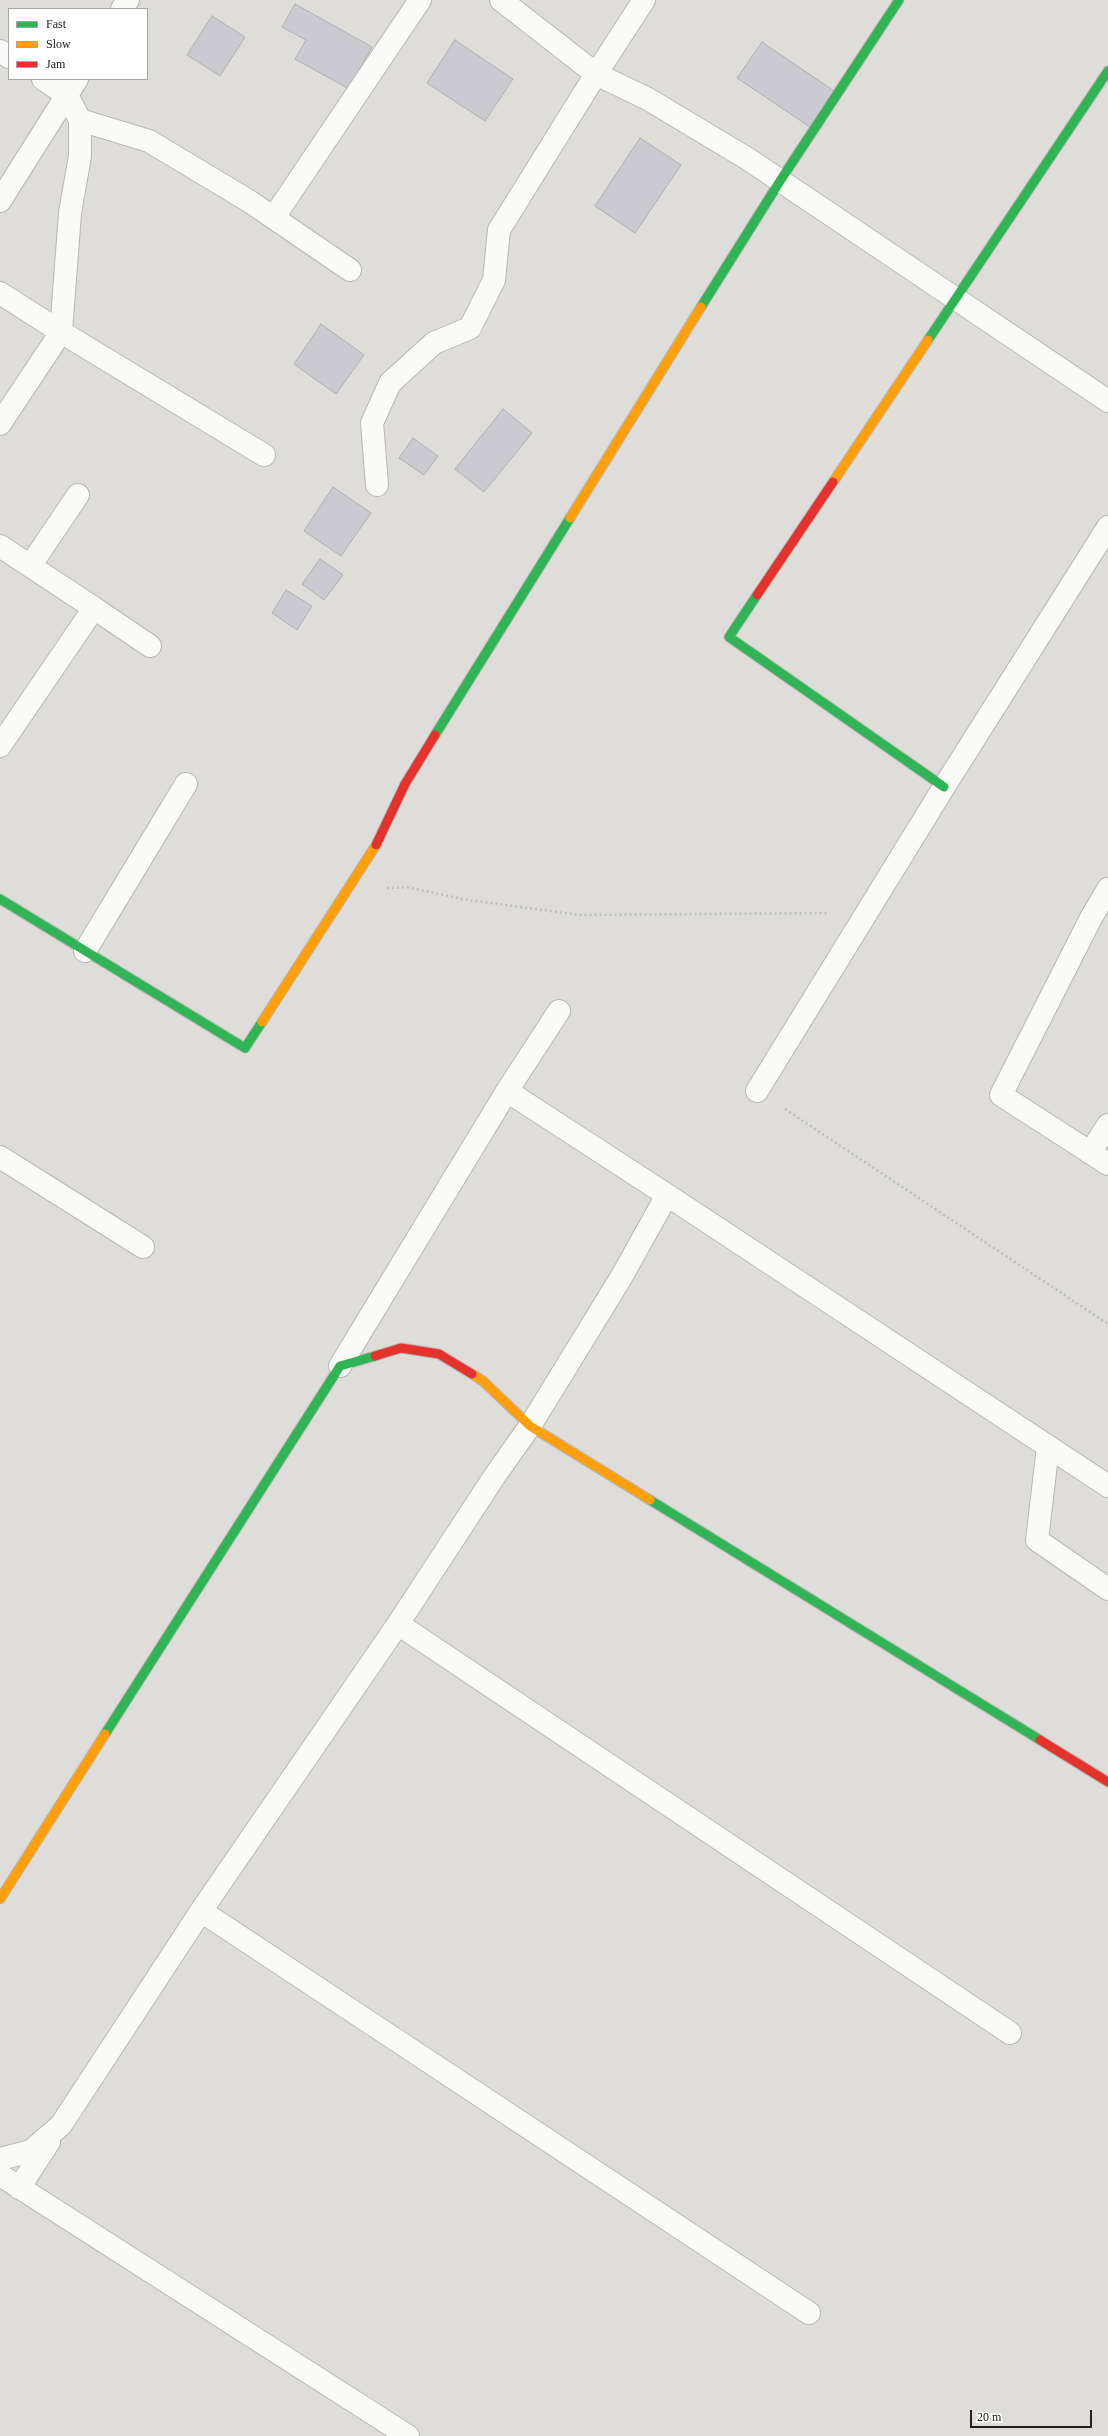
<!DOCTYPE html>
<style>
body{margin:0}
#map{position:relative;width:1108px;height:2436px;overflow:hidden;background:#deddd9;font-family:"Times New Roman",serif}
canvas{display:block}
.legend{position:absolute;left:8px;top:8px;width:140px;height:72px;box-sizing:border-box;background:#fff;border:1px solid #a7a6a5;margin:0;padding:5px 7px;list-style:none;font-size:12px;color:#22211e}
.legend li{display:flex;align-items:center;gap:8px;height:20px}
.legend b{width:20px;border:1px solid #a7a6a5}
.scale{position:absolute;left:970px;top:2410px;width:122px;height:18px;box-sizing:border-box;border:2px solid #22211e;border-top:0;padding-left:5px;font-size:12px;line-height:14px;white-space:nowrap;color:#22211e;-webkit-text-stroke:3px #fff;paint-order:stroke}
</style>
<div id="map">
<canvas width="1108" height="2436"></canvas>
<ul class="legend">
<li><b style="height:5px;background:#30b455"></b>Fast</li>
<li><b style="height:5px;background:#ff9f0a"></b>Slow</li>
<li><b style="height:5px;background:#e5322d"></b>Jam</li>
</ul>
<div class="scale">20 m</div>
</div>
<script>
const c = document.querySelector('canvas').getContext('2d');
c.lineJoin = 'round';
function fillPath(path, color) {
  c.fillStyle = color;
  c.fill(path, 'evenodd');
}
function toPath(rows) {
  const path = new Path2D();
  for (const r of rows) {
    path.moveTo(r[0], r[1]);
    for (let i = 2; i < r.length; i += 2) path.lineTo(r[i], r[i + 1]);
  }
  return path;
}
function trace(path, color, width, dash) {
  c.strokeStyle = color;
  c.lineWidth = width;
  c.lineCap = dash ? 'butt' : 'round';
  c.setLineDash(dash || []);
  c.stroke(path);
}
const building = toPath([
 [295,4,372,47,349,89,295,59,306,40,282,27,295,4],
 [212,16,245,37,220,76,187,55,212,16],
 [455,40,513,79,485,121,427,83,455,40],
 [762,42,834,91,810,127,737,78,762,42],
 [640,138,681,165,635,233,595,206,640,138],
 [321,324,364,355,336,394,294,364,321,324],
 [503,409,532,433,484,492,455,469,503,409],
 [413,438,438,456,424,475,399,458,413,438],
 [333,487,371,513,341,556,304,531,333,487],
 [320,559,343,575,324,600,302,584,320,559],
 [286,590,312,606,297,630,272,613,286,590]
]);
const path = toPath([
 [387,888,407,887,462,899,579,915,828,913],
 [785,1109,1108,1324]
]);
const street = toPath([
 [501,0,596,74,648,99,748,159,1108,401],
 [122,9,128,0],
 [0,51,9,57],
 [43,79,67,95,80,120,80,156,70,213,61,332,264,455],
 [80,120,149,141,249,201,350,270],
 [0,201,77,79],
 [274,217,420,0],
 [0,293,61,332,0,424],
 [377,485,372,423,390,383,434,343,470,328,494,280,499,230,596,74,644,0],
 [0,546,94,608],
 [30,566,78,495],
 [0,746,94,608,150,646],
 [1108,889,1092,916,1001,1095,1108,1164],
 [85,951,186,784],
 [757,1091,944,787,1108,527],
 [1090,1153,1108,1125],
 [0,1157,143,1247],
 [667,1195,1108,1486],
 [340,1366,507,1091,559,1011],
 [1048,1447,1037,1540,1108,1589],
 [398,1624,1010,2033],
 [201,1911,809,2313],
 [0,2159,31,2151,61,2125,201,1911,398,1624,494,1477,530,1426,622,1276,667,1195,507,1091],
 [0,2175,408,2436],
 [19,2188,49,2142]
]);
const fast = toPath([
 [701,307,780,181,899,0],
 [928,340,1108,71],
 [757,595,729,637,944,787],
 [435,735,570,518],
 [0,899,245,1048,262,1022],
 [650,1500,1040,1740],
 [105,1734,340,1366,375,1356]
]);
const slow = toPath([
 [833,482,928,340],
 [570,518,701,307],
 [262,1022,376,845],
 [472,1374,483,1381,530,1426,650,1500],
 [0,1899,105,1734]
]);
const jam = toPath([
 [757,595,833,482],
 [376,845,405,784,435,735],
 [375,1356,401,1348,439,1354,472,1374],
 [1040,1740,1108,1782]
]);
fillPath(building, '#cccad1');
trace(building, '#afafae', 1);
trace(street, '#b8b7b4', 24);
trace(fast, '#b8b7b4', 11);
trace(slow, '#b8b7b4', 11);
trace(jam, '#b8b7b4', 11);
trace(path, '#bebebd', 2.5, [2, 3]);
trace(street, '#fafaf9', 22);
trace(fast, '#30b455', 9);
trace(slow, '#ff9f0a', 9);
trace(jam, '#e5322d', 9);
</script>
